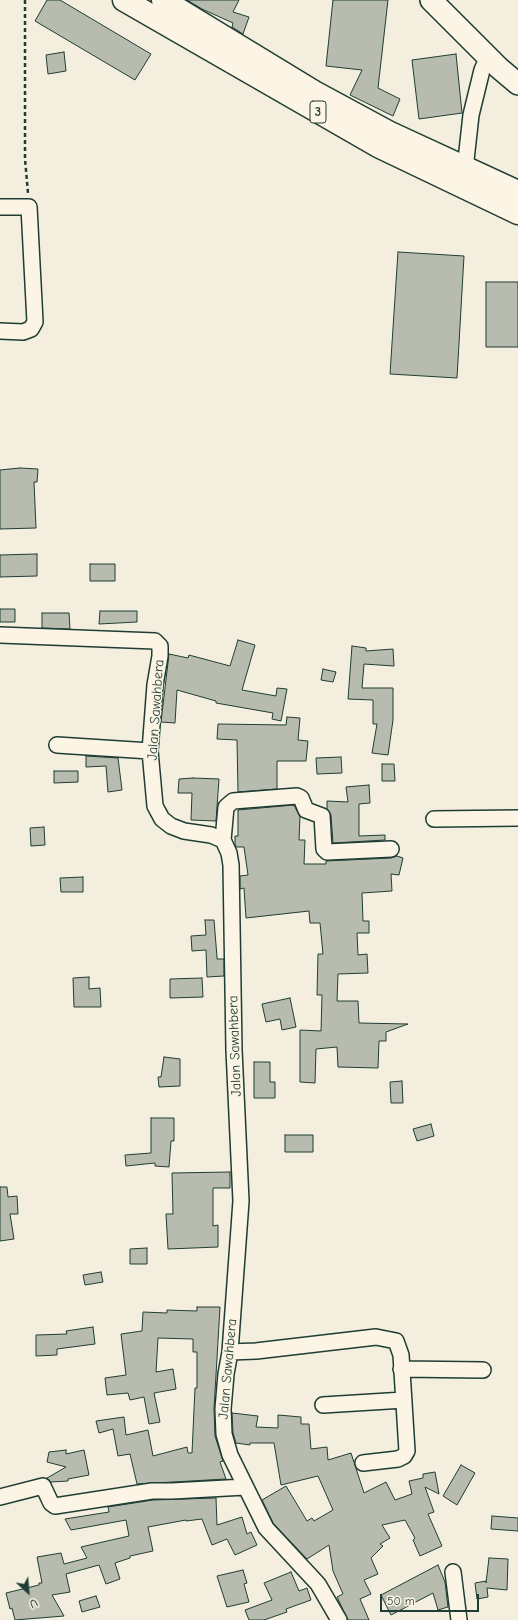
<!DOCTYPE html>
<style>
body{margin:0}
#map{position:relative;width:518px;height:1620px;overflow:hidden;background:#f3eede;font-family:"Comic Neue",sans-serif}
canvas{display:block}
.north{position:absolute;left:8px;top:1572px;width:40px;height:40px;-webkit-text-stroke:3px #fcf5e5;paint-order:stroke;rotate:154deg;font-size:11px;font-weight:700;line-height:16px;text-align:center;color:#1f3d34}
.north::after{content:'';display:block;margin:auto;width:14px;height:18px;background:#1f3d34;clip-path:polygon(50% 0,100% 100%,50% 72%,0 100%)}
.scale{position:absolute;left:380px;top:1594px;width:99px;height:18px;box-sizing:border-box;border:2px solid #1f3d34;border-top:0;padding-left:5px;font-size:12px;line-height:14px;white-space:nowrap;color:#1f3d34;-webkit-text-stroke:3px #fcf5e5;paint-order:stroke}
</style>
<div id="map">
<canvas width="518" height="1620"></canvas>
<div class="north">U</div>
<div class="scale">50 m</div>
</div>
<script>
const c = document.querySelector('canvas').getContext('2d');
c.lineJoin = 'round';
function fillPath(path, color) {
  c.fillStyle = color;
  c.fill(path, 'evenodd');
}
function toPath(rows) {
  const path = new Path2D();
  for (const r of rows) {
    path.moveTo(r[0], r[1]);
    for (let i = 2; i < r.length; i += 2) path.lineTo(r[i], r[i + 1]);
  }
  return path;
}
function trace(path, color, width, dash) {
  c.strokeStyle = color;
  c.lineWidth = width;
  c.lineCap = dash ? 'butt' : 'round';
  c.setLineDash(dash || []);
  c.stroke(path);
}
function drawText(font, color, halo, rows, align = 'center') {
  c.font = font + ' "Comic Neue",sans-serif';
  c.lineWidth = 3;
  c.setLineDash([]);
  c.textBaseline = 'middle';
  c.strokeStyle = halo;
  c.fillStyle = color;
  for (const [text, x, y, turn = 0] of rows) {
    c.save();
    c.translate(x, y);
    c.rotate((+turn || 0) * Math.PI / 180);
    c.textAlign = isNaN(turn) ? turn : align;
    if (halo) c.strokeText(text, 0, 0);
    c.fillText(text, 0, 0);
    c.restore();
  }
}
const building = toPath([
 [47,0,60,0,151,54,135,80,35,21,47,0],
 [187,0,239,0,233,12,249,17,243,34,232,27,233,23,202,9,187,0],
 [333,0,388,0,378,88,400,99,393,116,350,95,362,70,326,66,333,0],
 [64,52,66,71,48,74,46,55,64,52],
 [456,54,462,113,419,119,412,60,456,54],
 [398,252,464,256,457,378,390,374,398,252],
 [486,282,518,282,518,347,486,347,486,282],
 [20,468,38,469,37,482,34,482,36,528,0,529,0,470,20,468],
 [37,554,37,576,0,577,0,555,37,554],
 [90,564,115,564,115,581,90,581,90,564],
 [0,609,15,609,15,622,0,622,0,609],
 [100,611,137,611,137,622,99,624,100,611],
 [42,613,69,613,70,629,42,628,42,613],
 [238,640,255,645,242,690,276,696,277,688,287,689,281,721,272,719,273,713,216,703,216,701,177,690,175,723,161,722,169,654,188,658,189,655,230,666,238,640],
 [352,646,366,648,366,651,393,649,394,666,364,664,362,688,393,688,393,720,388,755,372,753,377,724,373,724,373,700,348,699,352,646],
 [323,669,336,672,333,682,321,680,323,669],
 [287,717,300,718,298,740,308,741,306,761,277,761,277,789,238,792,237,740,217,739,218,724,286,725,287,717],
 [86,756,118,758,122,790,108,792,106,766,86,767,86,756],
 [341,757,342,773,317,774,316,758,341,757],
 [382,764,394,764,395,781,382,781,382,764],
 [54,771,78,771,78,782,54,783,54,771],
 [193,778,219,779,216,821,191,820,192,793,178,793,179,779,193,778],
 [369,785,370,803,359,804,359,836,385,835,385,840,333,843,331,815,327,809,327,801,348,802,346,787,369,785],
 [294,805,300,817,299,840,305,840,304,864,326,864,326,861,391,858,397,856,403,858,399,875,391,874,392,891,362,893,363,921,369,921,369,933,357,933,358,955,367,954,368,973,338,974,337,1001,358,1001,359,1023,408,1024,386,1032,386,1041,379,1041,378,1068,338,1067,337,1047,316,1049,315,1083,300,1082,300,1030,321,1031,322,995,317,995,318,954,323,954,320,923,310,923,309,911,246,918,244,888,240,889,240,876,248,875,244,847,236,847,235,844,235,836,238,836,238,810,294,805],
 [44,827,45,845,31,846,30,828,44,827],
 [83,877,83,892,61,892,60,878,83,877],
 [205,920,214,920,217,957,217,959,224,959,224,976,207,977,206,950,192,951,191,936,206,935,205,920],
 [89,977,89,989,100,988,101,1007,74,1007,73,978,89,977],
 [202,978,203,997,170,998,170,979,202,978],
 [290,998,296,1027,282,1030,280,1019,266,1022,262,1004,290,998],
 [164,1057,180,1059,180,1086,159,1087,158,1077,161,1077,164,1057],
 [254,1062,270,1062,270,1082,275,1082,275,1098,254,1098,254,1062],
 [402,1081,403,1103,391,1103,390,1082,402,1081],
 [151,1118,174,1118,174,1141,171,1141,169,1167,155,1166,155,1163,126,1166,125,1155,151,1153,151,1118],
 [431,1124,434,1136,417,1141,413,1129,431,1124],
 [285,1135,313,1135,313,1152,285,1152,285,1135],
 [230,1172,230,1188,213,1188,213,1226,218,1225,218,1247,168,1249,166,1214,173,1214,172,1173,230,1172],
 [0,1187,7,1187,8,1197,17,1196,18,1214,10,1214,14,1239,0,1241,0,1187],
 [147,1248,147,1264,130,1264,130,1249,147,1248],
 [101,1272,103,1282,85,1285,83,1275,101,1272],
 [197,1307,220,1307,214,1409,215,1436,223,1461,220,1462,226,1479,137,1484,130,1454,118,1456,113,1429,99,1433,96,1421,124,1417,126,1435,148,1430,153,1456,187,1447,188,1453,192,1453,195,1388,197,1388,197,1352,193,1352,193,1339,158,1338,156,1372,173,1369,176,1389,154,1393,160,1422,149,1424,144,1397,130,1400,128,1393,107,1395,105,1378,126,1375,121,1334,142,1331,143,1312,167,1313,167,1310,197,1311,197,1307],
 [93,1327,95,1344,57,1349,57,1355,36,1356,36,1335,67,1334,66,1331,93,1327],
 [232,1413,258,1416,256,1427,278,1428,278,1415,301,1417,301,1424,309,1424,311,1449,327,1447,328,1460,351,1453,364,1493,386,1482,395,1500,412,1494,409,1481,423,1478,423,1474,435,1472,439,1494,425,1487,434,1512,428,1514,442,1546,420,1556,413,1540,415,1538,405,1520,382,1525,390,1538,380,1544,383,1546,371,1558,378,1574,364,1580,371,1594,360,1599,369,1620,348,1620,337,1597,343,1594,333,1571,329,1545,307,1559,273,1523,262,1500,286,1486,307,1521,312,1518,314,1521,333,1510,318,1476,281,1485,274,1443,250,1443,250,1445,236,1443,233,1433,232,1413],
 [66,1450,66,1454,84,1450,89,1475,68,1479,68,1481,51,1482,47,1478,66,1467,47,1462,49,1452,66,1450],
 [461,1465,475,1473,457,1505,443,1496,461,1465],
 [216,1498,217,1525,242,1517,247,1534,251,1532,257,1545,235,1555,227,1539,212,1545,202,1519,186,1521,186,1520,148,1527,153,1551,130,1556,130,1558,115,1563,120,1579,106,1584,99,1565,66,1574,70,1592,52,1595,64,1616,15,1620,12,1608,10,1609,6,1593,39,1585,39,1583,42,1583,37,1557,61,1553,64,1564,87,1558,81,1547,129,1536,126,1520,71,1530,65,1519,109,1512,108,1507,153,1500,216,1498],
 [492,1516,518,1518,518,1531,491,1529,492,1516],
 [489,1558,508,1559,507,1590,487,1588,488,1597,477,1599,475,1583,486,1581,486,1583,489,1558],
 [438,1565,445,1582,448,1607,438,1610,433,1593,391,1615,381,1595,438,1565],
 [243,1570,247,1583,244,1584,249,1602,227,1607,217,1576,243,1570],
 [291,1572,299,1591,307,1588,311,1600,286,1609,287,1612,264,1620,249,1620,245,1610,272,1600,264,1583,291,1572],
 [96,1596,100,1607,82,1612,79,1601,96,1596]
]);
const path = toPath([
 [25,0,25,159,28,193]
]);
const street = toPath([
 [465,169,471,115,482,70,488,57],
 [0,207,29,207,35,322,31,329,23,332,0,331],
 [0,635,155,641,160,646,160,656,155,685,150,751,155,806,162,819,171,826,184,831,211,835,223,840,229,853,231,865,234,1050,241,1201,230,1352,226,1374,223,1409,224,1434,230,1455,266,1528,318,1584,339,1620],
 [57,745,150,751],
 [434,819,518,818],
 [223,840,226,807,233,801,297,796,301,798,306,810,322,816,324,849,327,852,391,849],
 [230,1352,256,1351,376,1337,396,1341,401,1355,407,1451,404,1456,398,1459,363,1463],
 [401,1369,483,1370],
 [323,1405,404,1400],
 [0,1497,43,1486,51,1503,55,1506,152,1491,172,1491,245,1487],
 [453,1572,459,1620]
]);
const secondary = toPath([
 [431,0,499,68,518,84]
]);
const primary = toPath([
 [124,0,378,146,518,213],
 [163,0,314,92,388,132,518,192]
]);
const shields = [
 [318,112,16]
];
const shieldNames = [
 ["3",318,112]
];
const streetNames = [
 ["Jalan Sawahbera",156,710,-86],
 ["Jalan Sawahbera",235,1046,-92],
 ["Jalan Sawahbera",228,1369,-85]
];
fillPath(building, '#b8bcae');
trace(building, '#1f3d34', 1);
trace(street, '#1f3d34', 18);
trace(secondary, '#1f3d34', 24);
trace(primary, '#1f3d34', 25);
trace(path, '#1f3d34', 2.5, [4, 3]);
trace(street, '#fcf5e5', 15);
trace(secondary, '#fcf5e5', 21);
trace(primary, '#fcf5e5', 22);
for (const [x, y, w] of shields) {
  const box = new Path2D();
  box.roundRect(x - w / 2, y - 11, w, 22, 3);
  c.fillStyle = '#fcf5e5';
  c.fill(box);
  trace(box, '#1f3d34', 1);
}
drawText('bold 13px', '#1f3d34', null, shieldNames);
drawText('14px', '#1f3d34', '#fcf5e5', streetNames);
</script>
